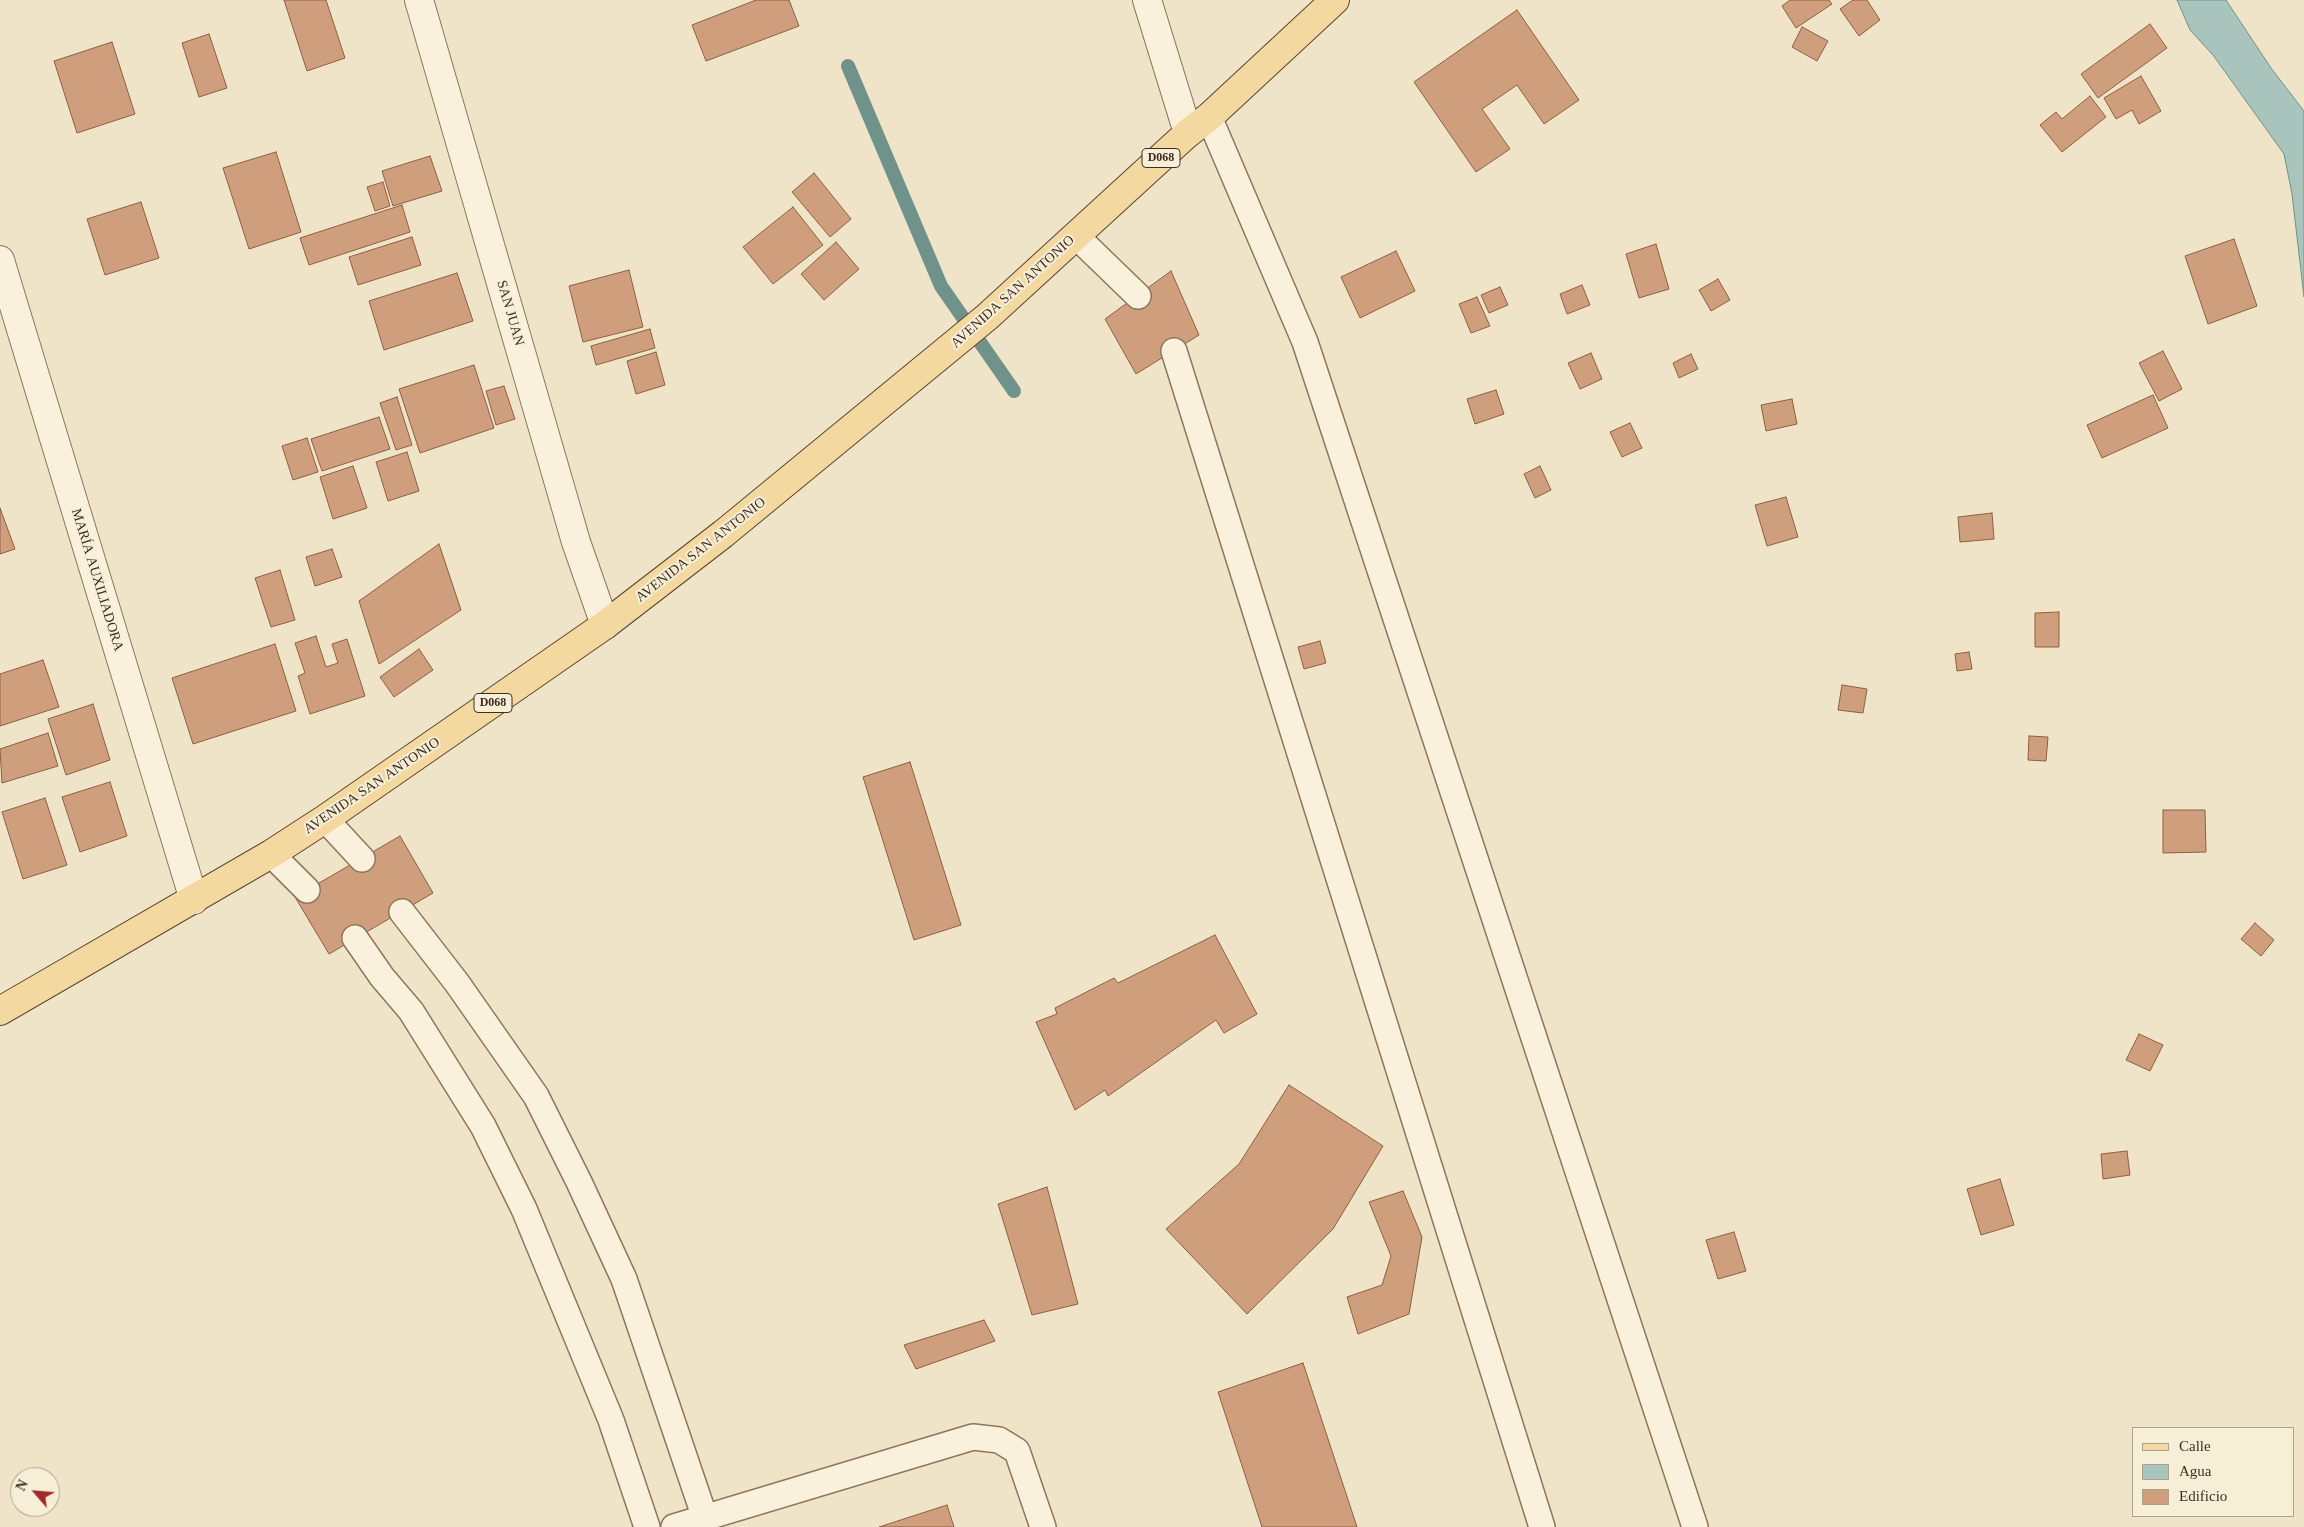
<!DOCTYPE html>
<meta charset="utf-8">
<style>
body{margin:0}
#map{position:relative;width:2304px;height:1527px;overflow:hidden;background:#f0e4c8;font-family:"Times New Roman",serif}
canvas{display:block}
.legend{position:absolute;left:2132px;top:1427px;width:162px;height:90px;box-sizing:border-box;background:#f7eed8;border:1px solid #ada18e;margin:0;padding:6px 9px;list-style:none;font-size:15px;color:#3d2e20}
.legend li{display:flex;align-items:center;gap:10px;height:25px}
.legend b{width:25px;border:1px solid #ada18e}
.north{position:absolute;left:10px;top:1467px;width:50px;height:50px;box-sizing:border-box;background:#f7eed8;border:1px solid #ada18e;border-radius:50%;rotate:297deg;font-size:14px;font-weight:700;line-height:20px;text-align:center;color:#3d2e20}
.north::after{content:'';display:block;margin:auto;width:18px;height:22px;background:#9e2a2b;clip-path:polygon(50% 0,100% 100%,50% 72%,0 100%)}
</style>
<div id="map">
<canvas width="2304" height="1527"></canvas>
<ul class="legend">
<li><b style="height:6px;background:#f3d9a0"></b>Calle</li>
<li><b style="height:14px;background:#a9c4bc"></b>Agua</li>
<li><b style="height:14px;background:#cf9f7d"></b>Edificio</li>
</ul>
<div class="north">N</div>
</div>
<script>
const c = document.querySelector('canvas').getContext('2d');
c.lineJoin = 'round';
function fillPath(path, color) {
  c.fillStyle = color;
  c.fill(path, 'evenodd');
}
function toPath(rows) {
  const path = new Path2D();
  for (const r of rows) {
    path.moveTo(r[0], r[1]);
    for (let i = 2; i < r.length; i += 2) path.lineTo(r[i], r[i + 1]);
  }
  return path;
}
function trace(path, color, width, dash) {
  c.strokeStyle = color;
  c.lineWidth = width;
  c.lineCap = dash ? 'butt' : 'round';
  c.setLineDash(dash || []);
  c.stroke(path);
}
function drawText(font, color, halo, rows, align = 'center') {
  c.font = font + ' "Times New Roman",serif';
  c.lineWidth = 4;
  c.setLineDash([]);
  c.textBaseline = 'middle';
  c.strokeStyle = halo;
  c.fillStyle = color;
  for (const [text, x, y, turn = 0] of rows) {
    c.save();
    c.translate(x, y);
    c.rotate((+turn || 0) * Math.PI / 180);
    c.textAlign = isNaN(turn) ? turn : align;
    if (halo) c.strokeText(text, 0, 0);
    c.fillText(text, 0, 0);
    c.restore();
  }
}
const water = toPath([
 [2177,0,2226,0,2271,68,2304,111,2304,297,2292,194,2284,154,2213,55,2190,30,2177,0]
]);
const stream = toPath([
 [848,66,941,286,1014,391]
]);
const building = toPath([
 [284,0,326,0,345,58,307,71,284,0],
 [756,0,789,0,799,26,706,61,692,25,756,0],
 [1790,0,1829,0,1832,4,1796,28,1782,6,1790,0],
 [1853,0,1867,0,1880,20,1859,36,1840,9,1853,0],
 [1517,10,1579,100,1544,124,1517,85,1482,109,1510,149,1476,172,1414,82,1517,10],
 [2150,24,2167,48,2098,98,2081,74,2150,24],
 [1802,27,1828,41,1817,61,1792,47,1802,27],
 [209,34,227,88,199,97,182,43,209,34],
 [112,42,135,114,77,133,54,61,112,42],
 [2141,76,2161,111,2139,124,2132,110,2116,119,2104,98,2141,76],
 [2090,96,2106,117,2062,152,2040,125,2056,112,2062,119,2090,96],
 [276,152,301,232,249,249,223,168,276,152],
 [430,156,442,191,393,206,382,171,430,156],
 [814,173,851,219,830,237,792,192,814,173],
 [383,182,390,206,375,211,367,187,383,182],
 [141,202,159,258,105,275,87,219,141,202],
 [402,205,410,232,309,265,300,238,402,205],
 [793,207,823,245,773,284,743,247,793,207],
 [412,237,421,265,358,285,349,257,412,237],
 [2234,239,2257,306,2208,324,2185,256,2234,239],
 [836,242,859,269,824,300,801,274,836,242],
 [1656,244,1669,289,1639,298,1626,254,1656,244],
 [1396,251,1415,291,1360,318,1341,277,1396,251],
 [629,270,643,327,583,342,569,286,629,270],
 [1171,271,1199,335,1136,374,1105,319,1171,271],
 [457,273,473,321,384,350,369,301,457,273],
 [1718,279,1730,300,1711,311,1699,290,1718,279],
 [1582,285,1590,305,1567,314,1560,294,1582,285],
 [1500,287,1508,305,1489,313,1481,295,1500,287],
 [1477,297,1490,326,1471,333,1459,304,1477,297],
 [650,329,655,348,596,365,591,346,650,329],
 [2163,351,2182,389,2159,401,2139,363,2163,351],
 [656,352,665,385,636,394,627,361,656,352],
 [1591,353,1602,379,1580,389,1568,363,1591,353],
 [1691,354,1698,369,1679,378,1673,363,1691,354],
 [474,365,494,428,420,453,399,389,474,365],
 [504,386,515,419,496,425,486,391,504,386],
 [1496,390,1504,414,1475,424,1467,399,1496,390],
 [2153,395,2168,428,2102,458,2087,425,2153,395],
 [397,397,412,445,396,450,380,403,397,397],
 [1792,399,1797,424,1766,431,1761,405,1792,399],
 [379,417,390,449,322,471,311,439,379,417],
 [1630,423,1642,448,1622,457,1610,432,1630,423],
 [307,438,318,472,293,480,282,446,307,438],
 [407,452,419,491,388,501,376,462,407,452],
 [353,466,367,508,333,519,320,477,353,466],
 [1540,466,1551,490,1535,498,1524,474,1540,466],
 [1786,497,1798,537,1767,546,1755,505,1786,497],
 [0,508,15,549,0,554,0,508],
 [1992,513,1994,539,1960,542,1958,517,1992,513],
 [439,544,461,610,379,664,359,601,439,544],
 [332,549,342,577,315,586,306,557,332,549],
 [280,570,295,620,271,627,255,578,280,570],
 [2059,612,2059,647,2035,647,2035,613,2059,612],
 [316,636,326,667,338,663,332,644,347,639,365,696,310,714,298,676,305,673,295,643,316,636],
 [1320,641,1326,663,1304,669,1298,647,1320,641],
 [275,644,296,711,193,744,172,678,275,644],
 [419,649,433,670,394,697,380,677,419,649],
 [1969,652,1972,669,1957,671,1955,654,1969,652],
 [43,660,59,707,0,726,0,674,43,660],
 [1842,685,1867,689,1863,713,1838,710,1842,685],
 [93,704,110,760,66,775,48,719,93,704],
 [48,733,58,766,2,783,0,749,48,733],
 [2029,736,2048,737,2046,761,2028,760,2029,736],
 [910,762,961,925,914,940,863,777,910,762],
 [110,782,127,836,80,852,62,797,110,782],
 [45,798,67,865,23,879,2,812,45,798],
 [2163,810,2205,810,2206,852,2163,853,2163,810],
 [400,836,433,893,329,954,295,897,400,836],
 [2255,923,2274,940,2261,956,2241,939,2255,923],
 [1215,935,1257,1014,1224,1033,1216,1020,1108,1096,1105,1090,1075,1110,1036,1022,1057,1014,1055,1008,1114,978,1118,983,1215,935],
 [2139,1034,2163,1045,2150,1071,2126,1060,2139,1034],
 [1289,1085,1383,1146,1333,1229,1247,1314,1166,1229,1239,1164,1289,1085],
 [2127,1151,2130,1175,2103,1179,2101,1154,2127,1151],
 [2000,1179,2014,1225,1981,1235,1967,1189,2000,1179],
 [1047,1187,1078,1304,1032,1315,998,1204,1047,1187],
 [1403,1191,1422,1237,1409,1314,1358,1334,1347,1297,1382,1285,1391,1256,1369,1202,1403,1191],
 [1734,1232,1746,1271,1718,1279,1706,1240,1734,1232],
 [984,1320,995,1341,916,1369,904,1345,984,1320],
 [1303,1363,1357,1527,1262,1527,1218,1392,1303,1363],
 [947,1505,954,1527,879,1527,947,1505]
]);
const service = toPath([
 [1209,117,1305,342,1695,1527],
 [1076,236,1138,296],
 [1174,351,1542,1527],
 [325,819,362,859],
 [271,854,307,890],
 [402,912,457,983,536,1096,579,1182,624,1279,705,1518],
 [355,938,382,977,411,1011,483,1126,524,1209,611,1420,647,1527],
 [674,1527,973,1437,999,1440,1017,1451,1043,1527]
]);
const minor = toPath([
 [419,0,576,542,605,625],
 [1147,0,1188,133],
 [0,260,194,900]
]);
const primary = toPath([
 [0,1011,271,854,325,819,605,625,723,534,987,317,1188,133,1209,117,1335,0]
]);
const shields = [
 [1161,158,38],
 [493,703,38]
];
const shieldNames = [
 ["D068",1161,158],
 ["D068",493,703]
];
const streetNames = [
 ["AVENIDA SAN ANTONIO",1013,292,-42],
 ["SAN JUAN",510,313,74],
 ["AVENIDA SAN ANTONIO",701,550,-38],
 ["MARÍA AUXILIADORA",97,580,73],
 ["AVENIDA SAN ANTONIO",372,786,-34]
];
fillPath(water, '#a9c4bc');
trace(water, '#6f938a', 1);
trace(stream, '#6f938a', 14);
fillPath(building, '#cf9f7d');
trace(building, '#8d5f41', 1);
trace(service, '#8d765c', 28);
trace(minor, '#8d765c', 30);
trace(primary, '#5b4430', 30);
trace(service, '#faf1dc', 25);
trace(minor, '#faf1dc', 28);
trace(primary, '#f3d9a0', 28);
for (const [x, y, w] of shields) {
  const box = new Path2D();
  box.roundRect(x - w / 2, y - 9.5, w, 19, 4);
  c.fillStyle = '#f7eed8';
  c.fill(box);
  trace(box, '#3d2e20', 1);
}
drawText('bold 12px', '#3d2e20', null, shieldNames);
drawText('14px', '#3d2e20', '#f7eed8', streetNames);
</script>
